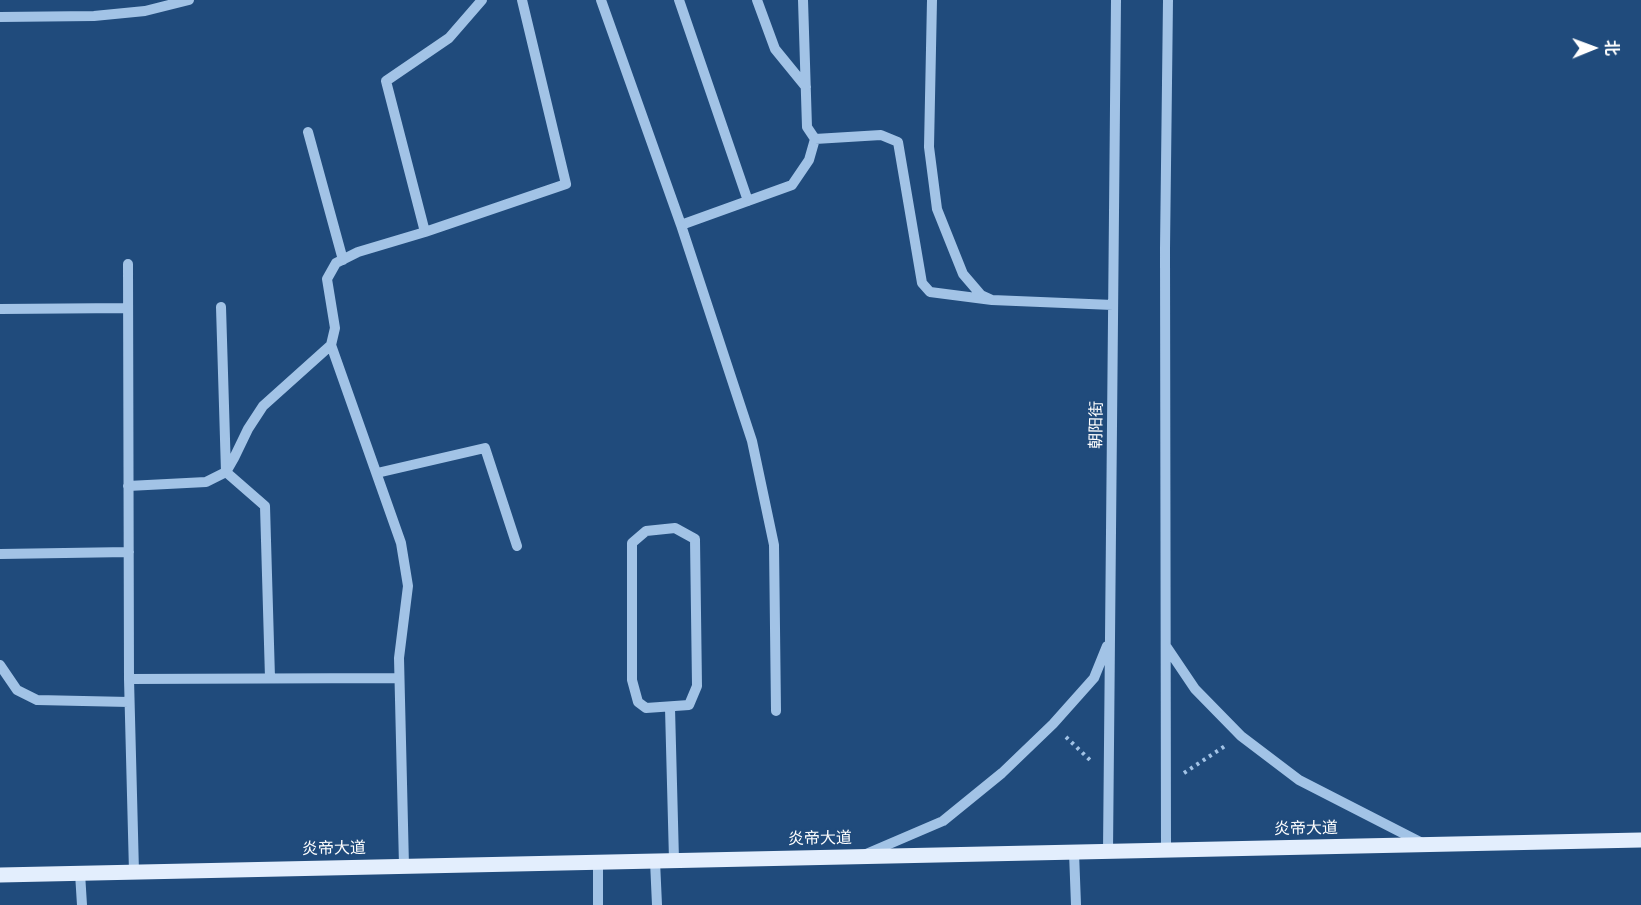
<!DOCTYPE html>
<meta charset="utf-8">
<style>
body{margin:0}
#map{position:relative;width:1641px;height:905px;overflow:hidden;background:#204b7c;font-family:"Fira Sans Condensed","Noto Sans SC",sans-serif}
canvas{display:block}
.north{position:absolute;left:1563px;top:18px;width:60px;height:60px;-webkit-text-stroke:4px #204b7c;paint-order:stroke;rotate:89deg;font-size:16px;font-weight:700;line-height:24px;text-align:center;color:#fff}
.north::after{content:'';display:block;margin:auto;width:21px;height:27px;background:#fff;clip-path:polygon(50% 0,100% 100%,50% 72%,0 100%)}
</style>
<div id="map">
<canvas width="1641" height="905"></canvas>
<div class="north">北</div>
</div>
<script>
const c = document.querySelector('canvas').getContext('2d');
c.lineJoin = 'round';
function toPath(rows) {
  const path = new Path2D();
  for (const r of rows) {
    path.moveTo(r[0], r[1]);
    for (let i = 2; i < r.length; i += 2) path.lineTo(r[i], r[i + 1]);
  }
  return path;
}
function trace(path, color, width, dash) {
  c.strokeStyle = color;
  c.lineWidth = width;
  c.lineCap = dash ? 'butt' : 'round';
  c.setLineDash(dash || []);
  c.stroke(path);
}
function drawText(font, color, halo, rows, align = 'center') {
  c.font = font + ' "Fira Sans Condensed","Noto Sans SC",sans-serif';
  c.lineWidth = 4.5;
  c.setLineDash([]);
  c.textBaseline = 'middle';
  c.strokeStyle = halo;
  c.fillStyle = color;
  for (const [text, x, y, turn = 0] of rows) {
    c.save();
    c.translate(x, y);
    c.rotate((+turn || 0) * Math.PI / 180);
    c.textAlign = isNaN(turn) ? turn : align;
    if (halo) c.strokeText(text, 0, 0);
    c.fillText(text, 0, 0);
    c.restore();
  }
}
const path = toPath([
 [1066,737,1091,761],
 [1184,773,1225,746]
]);
const minor = toPath([
 [601,0,681,225,752,441,774,545,776,711],
 [679,0,748,201],
 [757,0,775,49,806,87],
 [803,0,807,127,815,139,881,135,898,142,922,283,930,292,992,300],
 [932,0,929,147,937,209,963,274,981,295,992,300,1113,305],
 [0,17,94,16,145,11,189,0],
 [308,132,343,260],
 [681,225,792,185,809,160,815,139],
 [425,232,386,81,449,38,482,0],
 [128,264,129,679,134,872],
 [221,307,226,472,265,506,270,678],
 [0,309,128,308],
 [331,345,401,543,408,586,399,658,404,866],
 [377,473,485,448,517,546],
 [128,486,206,482,226,472,234,458,248,429,263,406,331,345,335,328,327,279,336,263,358,252,425,232,566,184,522,0],
 [675,528,695,539,697,686,689,705,646,708,638,702,632,680,632,543,646,531,675,528],
 [0,554,129,552],
 [1166,646,1195,689,1241,736,1299,780,1422,843],
 [0,665,17,690,37,700,129,702],
 [129,679,399,678],
 [670,708,674,860],
 [1166,850,1165,249,1168,0],
 [1108,851,1116,0],
 [1074,852,1076,905],
 [866,854,943,821,1002,773,1053,724,1094,678,1107,646],
 [655,861,657,905],
 [598,862,598,905],
 [80,873,82,905]
]);
const major = toPath([
 [0,875,1641,840]
]);
const streetNames = [
 ["朝阳街",1097,425,-89],
 ["炎帝大道",1306,829,-1],
 ["炎帝大道",820,839,-1],
 ["炎帝大道",334,849,-1]
];
trace(path, '#a2c3e6', 4, [3, 4.5]);
trace(minor, '#a2c3e6', 10);
trace(major, '#e3eefd', 15);
drawText('16px', '#fff', '#204b7c', streetNames);
</script>
